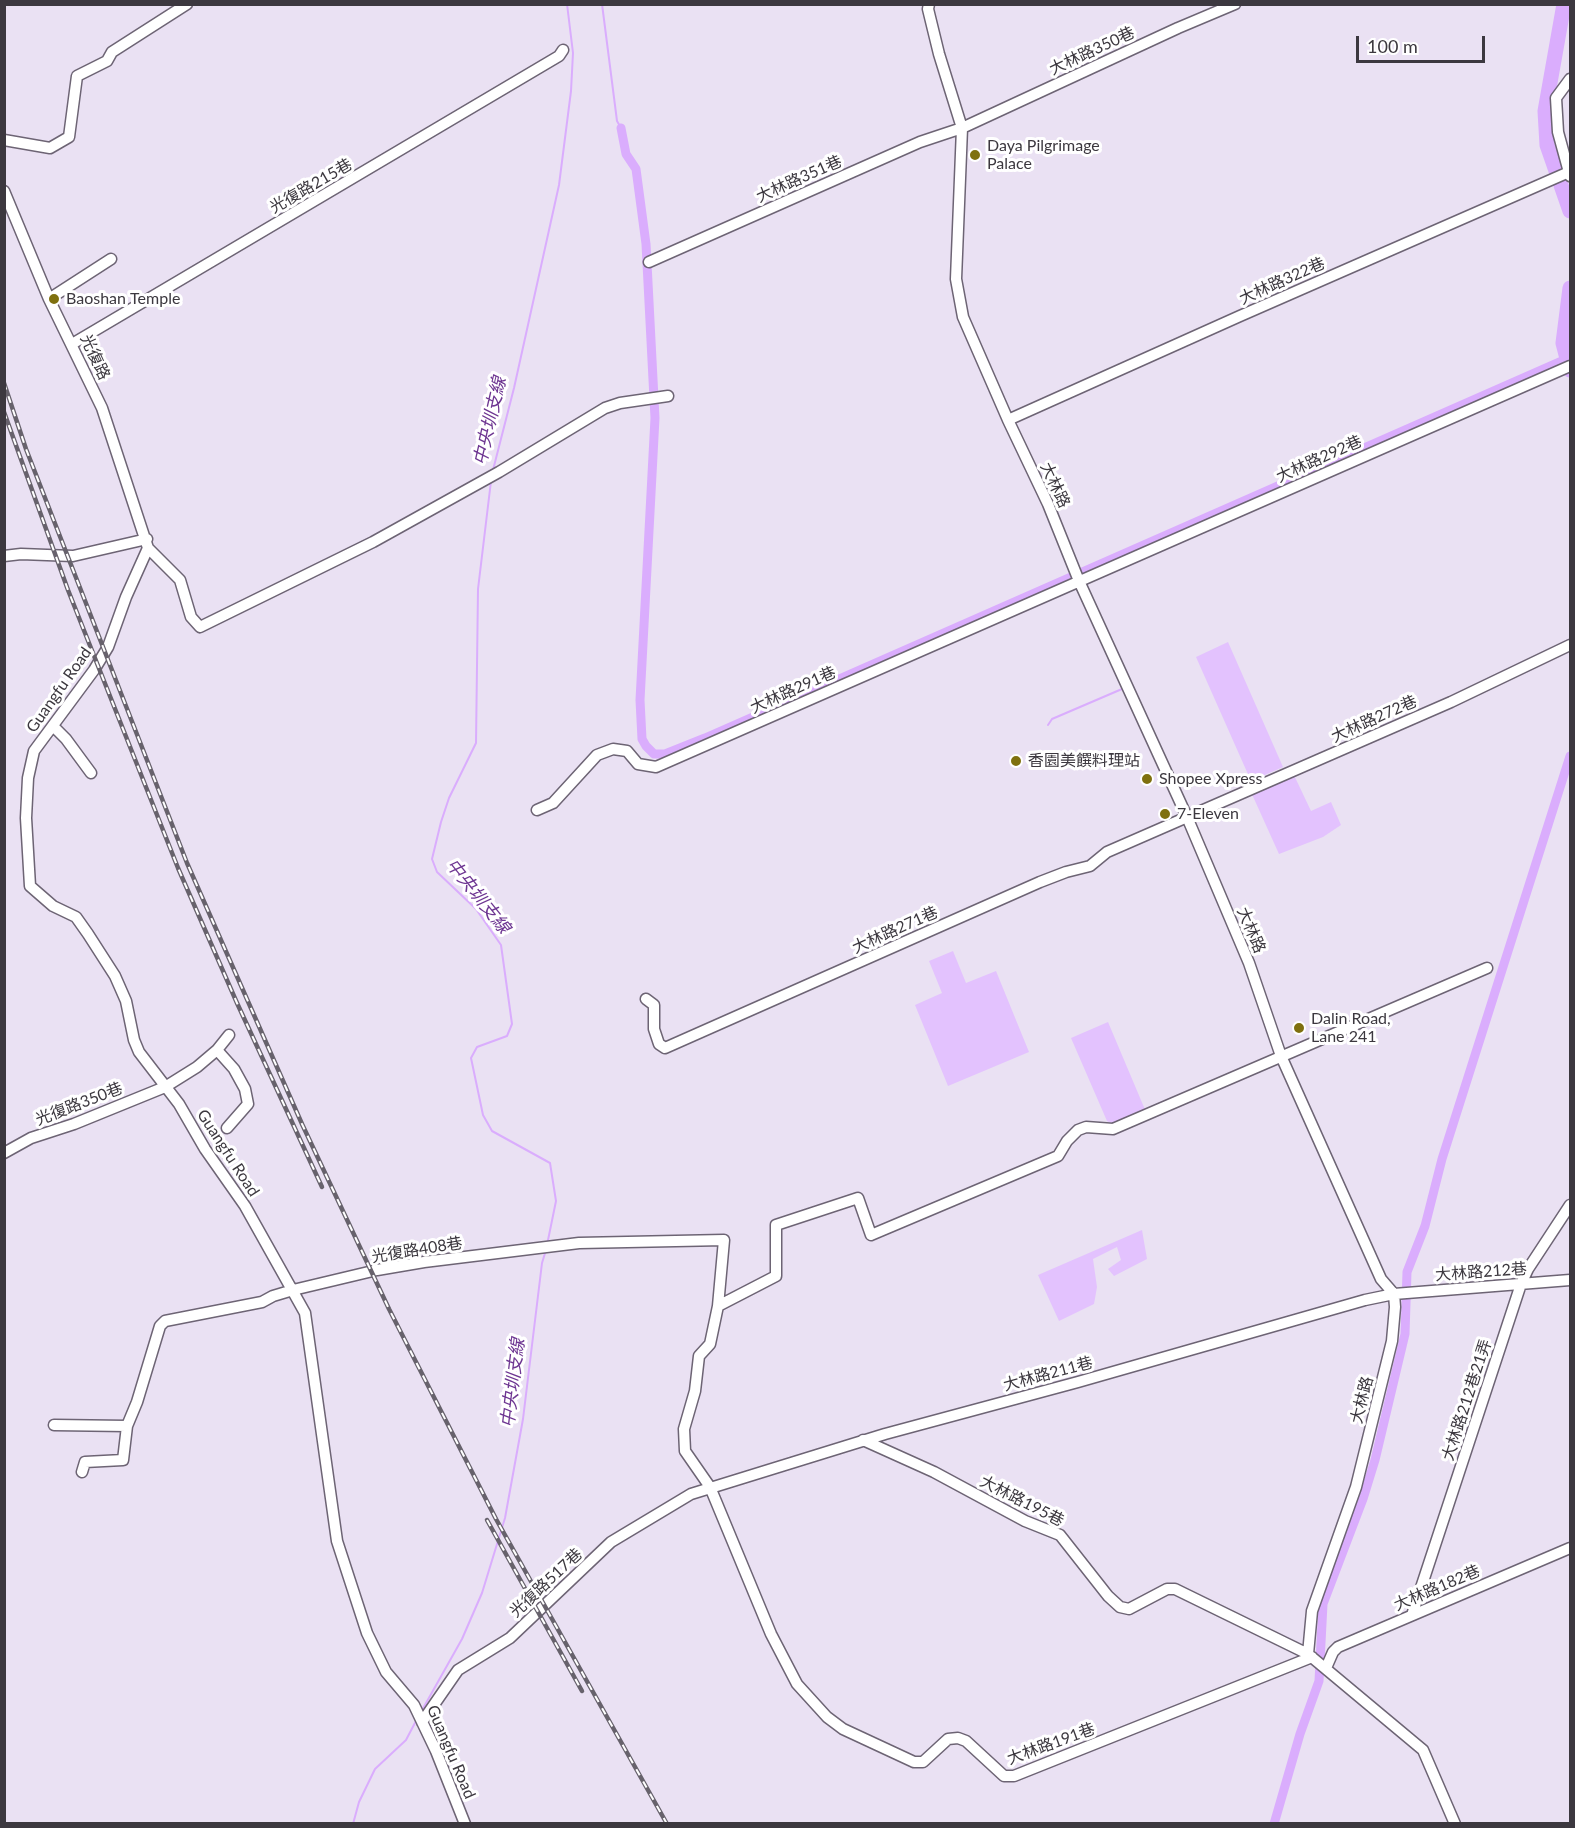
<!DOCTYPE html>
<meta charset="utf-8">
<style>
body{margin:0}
#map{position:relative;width:1575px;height:1828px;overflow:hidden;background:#eae1f3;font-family:Lato,sans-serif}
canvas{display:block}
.frame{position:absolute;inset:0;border:6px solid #3c383f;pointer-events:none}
.scale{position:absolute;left:1356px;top:36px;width:129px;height:27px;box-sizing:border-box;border:3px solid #3c383f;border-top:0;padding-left:8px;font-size:18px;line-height:21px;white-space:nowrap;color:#3c383f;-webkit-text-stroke:4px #fff;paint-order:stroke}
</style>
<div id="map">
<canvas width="1575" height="1828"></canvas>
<div class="frame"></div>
<div class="scale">100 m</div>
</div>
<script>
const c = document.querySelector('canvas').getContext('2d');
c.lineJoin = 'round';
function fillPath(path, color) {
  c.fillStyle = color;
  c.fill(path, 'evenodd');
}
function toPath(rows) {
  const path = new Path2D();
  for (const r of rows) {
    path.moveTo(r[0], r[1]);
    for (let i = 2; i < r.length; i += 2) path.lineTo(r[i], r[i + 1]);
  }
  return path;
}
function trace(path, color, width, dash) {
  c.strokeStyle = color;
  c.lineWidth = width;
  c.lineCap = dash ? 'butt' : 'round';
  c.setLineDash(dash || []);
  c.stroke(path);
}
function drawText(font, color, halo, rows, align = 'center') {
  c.font = font + ' Lato,"Noto Sans TC",sans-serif';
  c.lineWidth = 6;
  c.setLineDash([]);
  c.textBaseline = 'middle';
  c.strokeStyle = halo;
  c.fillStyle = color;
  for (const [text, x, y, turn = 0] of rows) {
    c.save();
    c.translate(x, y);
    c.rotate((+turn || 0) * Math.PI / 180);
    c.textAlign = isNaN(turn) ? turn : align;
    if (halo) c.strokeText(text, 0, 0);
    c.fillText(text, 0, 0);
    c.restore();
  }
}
const green = toPath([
 [1228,642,1283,767,1251,781,1196,657],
 [1293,773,1311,811,1331,802,1341,825,1323,837,1279,854,1251,792],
 [953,951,966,983,996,971,1029,1052,948,1086,915,1005,942,993,929,961],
 [1108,1022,1146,1112,1115,1125,1107,1121,1071,1038],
 [1142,1230,1147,1259,1114,1276,1108,1269,1121,1260,1117,1247,1093,1259,1097,1287,1094,1304,1059,1321,1038,1275]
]);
const stream = toPath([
 [602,4,617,121,621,128],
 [493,470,514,388,559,185,571,91,573,53,567,4],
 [491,481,478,589,476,743,449,798,441,822,432,859,437,872,476,909,501,945,512,1024,507,1036,477,1047,471,1058,483,1115,492,1131,550,1163,556,1201,547,1245],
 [1048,725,1052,719,1122,689],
 [421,1712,462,1639,482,1593,505,1518,523,1419,542,1263,546,1250],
 [353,1824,359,1802,375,1769,406,1740,417,1719]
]);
const canal = toPath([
 [621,128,626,154,636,169,646,244,655,418,640,700,642,739,646,746,654,754,665,754,705,738,1566,359],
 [1274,1824,1300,1734,1319,1681,1323,1604,1363,1499,1375,1460,1405,1334,1407,1272,1425,1226,1442,1159,1570,756]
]);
const river = toPath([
 [1564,4,1545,111,1547,145,1570,211],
 [1570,288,1563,343,1570,370]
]);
const minor = toPath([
 [929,4,928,9,939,54,962,128,956,279,963,317,1008,420,1048,504,1079,581,1187,817,1249,963,1281,1056,1381,1279,1394,1294,1395,1307,1392,1341,1356,1487,1312,1611,1308,1654,1423,1750,1455,1824],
 [1570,79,1556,98,1558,132,1570,176],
 [4,140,50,148,69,137,77,76,107,61,112,52,187,4],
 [4,191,49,299,102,408,148,548,126,597,108,647,94,670,34,751,28,778,26,818,30,886,53,906,76,917,88,934,115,976,126,1001,134,1040,139,1052,179,1104,205,1149,245,1206,305,1313,337,1541,367,1633,386,1672,414,1705,436,1751,465,1824],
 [649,262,920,142,962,128,1178,28,1235,4],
 [49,299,111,259],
 [72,344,559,56,563,50],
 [1008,420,1240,316,1569,172],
 [148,548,180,580,191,617,200,627,373,542,499,472,605,408,620,403,668,396],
 [4,556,21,554,73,556,147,539],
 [53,726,66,739,91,773],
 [537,810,553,803,597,755,613,749,627,751,638,764,656,767,1570,366],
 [646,999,654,1005,654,1029,659,1044,665,1048,1040,882,1066,872,1090,866,1107,852,1451,702,1570,645],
 [217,1050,234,1069,245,1089,248,1104,227,1128],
 [4,1153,31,1138,74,1124,165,1087,197,1067,217,1050,229,1035],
 [54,1425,127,1426],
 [863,1440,934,1472,1025,1521,1060,1535,1108,1596,1120,1607,1129,1609,1167,1589,1175,1589,1308,1654],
 [82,1472,85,1462,123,1460,127,1426,137,1402,160,1326,165,1321,262,1302,273,1296,293,1290,377,1270,424,1262,579,1243,724,1240,718,1306],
 [1412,1615,1521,1284,1528,1269,1570,1205],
 [1312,1657,1014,1776,1004,1776,966,1741,958,1738,948,1739,923,1762,914,1762,843,1729,827,1717,797,1684,771,1634,710,1487,685,1451,684,1429,695,1391,699,1356,710,1344,718,1306,776,1276,776,1225,858,1198,871,1235,1058,1156,1067,1141,1078,1130,1086,1127,1113,1129,1487,968],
 [1326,1668,1333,1652,1338,1647,1570,1548],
 [422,1722,458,1670,510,1638,611,1542,691,1494,885,1434,1078,1382,1365,1300,1394,1294,1570,1280]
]);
const rail = toPath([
 [4,383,26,449,187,863,302,1124,389,1309,496,1519,667,1824],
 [4,412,68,590,178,868,237,1003,322,1187],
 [487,1520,582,1691]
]);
const markers = [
 [975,155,6,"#7f700f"],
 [54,299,6,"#7f700f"],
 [1016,761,6,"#7f700f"],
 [1147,779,6,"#7f700f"],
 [1165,814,6,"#7f700f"],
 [1299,1028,6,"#7f700f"]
];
const streetNames = [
 ["大林路350巷",1092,51,-25],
 ["大林路351巷",799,179,-24],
 ["光復路215巷",311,186,-30],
 ["大林路322巷",1282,281,-24],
 ["光復路",95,357,65],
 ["大林路292巷",1319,459,-24],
 ["大林路",1055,485,65],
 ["Guangfu Road",59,690,-55],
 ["大林路291巷",793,690,-24],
 ["大林路272巷",1374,719,-24],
 ["大林路271巷",895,930,-24],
 ["大林路",1251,930,67],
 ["光復路350巷",79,1104,-21],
 ["Guangfu Road",228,1153,57],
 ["光復路408巷",417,1250,-9],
 ["大林路212巷",1481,1272,-4],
 ["大林路211巷",1048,1374,-15],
 ["大林路",1362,1400,-76],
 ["大林路212巷21弄",1467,1400,-72],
 ["大林路195巷",1022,1501,27],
 ["光復路517巷",546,1583,-43],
 ["大林路182巷",1437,1588,-23],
 ["大林路191巷",1051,1744,-20],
 ["Guangfu Road",451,1752,67]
];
const poiNames = [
 ["Daya Pilgrimage",987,146],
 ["Palace",987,164],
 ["Baoshan Temple",66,299],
 ["香園美饌料理站",1028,761],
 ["Shopee Xpress",1159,779],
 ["7-Eleven",1177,814],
 ["Dalin Road,",1311,1019],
 ["Lane 241",1311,1037]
];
const waterNames = [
 ["中央圳支線",490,421,-77],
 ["中央圳支線",478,896,51],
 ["中央圳支線",513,1383,-83]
];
fillPath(green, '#e3c2fe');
trace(stream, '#daadfd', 2);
trace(canal, '#daadfd', 9);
trace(river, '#daadfd', 15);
trace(minor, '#6d6474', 13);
trace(minor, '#fff', 10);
trace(rail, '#67626c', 4.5);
trace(rail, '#fff', 2, [7]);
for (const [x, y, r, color] of markers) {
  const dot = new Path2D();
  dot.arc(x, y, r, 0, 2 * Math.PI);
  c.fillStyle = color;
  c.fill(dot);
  trace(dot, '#fff', 2);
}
drawText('16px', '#3c383f', '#fff', streetNames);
drawText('16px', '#3c383f', '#fff', poiNames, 'left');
drawText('italic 18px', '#6e3692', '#fff', waterNames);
</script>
